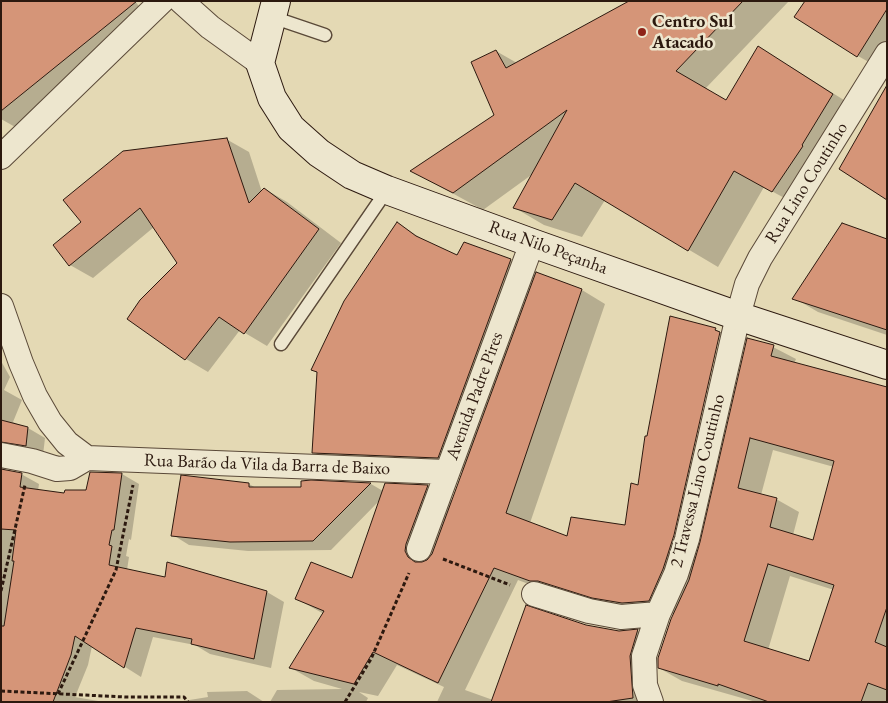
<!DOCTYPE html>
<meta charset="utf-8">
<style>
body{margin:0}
#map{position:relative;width:888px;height:703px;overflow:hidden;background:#e4d9b4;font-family:"EB Garamond",serif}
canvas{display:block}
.frame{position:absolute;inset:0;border:2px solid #2c190f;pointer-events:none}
</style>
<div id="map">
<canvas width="888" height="703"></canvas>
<div class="frame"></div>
</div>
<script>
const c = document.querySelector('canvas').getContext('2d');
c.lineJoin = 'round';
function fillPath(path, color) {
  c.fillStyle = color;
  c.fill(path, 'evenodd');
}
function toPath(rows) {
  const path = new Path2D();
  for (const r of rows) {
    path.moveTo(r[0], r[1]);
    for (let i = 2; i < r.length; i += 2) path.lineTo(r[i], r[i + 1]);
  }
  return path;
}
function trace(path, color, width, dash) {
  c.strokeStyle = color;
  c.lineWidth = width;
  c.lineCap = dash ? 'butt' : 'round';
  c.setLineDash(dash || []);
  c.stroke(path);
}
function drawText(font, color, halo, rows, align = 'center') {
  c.font = font + ' "EB Garamond",serif';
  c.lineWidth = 5;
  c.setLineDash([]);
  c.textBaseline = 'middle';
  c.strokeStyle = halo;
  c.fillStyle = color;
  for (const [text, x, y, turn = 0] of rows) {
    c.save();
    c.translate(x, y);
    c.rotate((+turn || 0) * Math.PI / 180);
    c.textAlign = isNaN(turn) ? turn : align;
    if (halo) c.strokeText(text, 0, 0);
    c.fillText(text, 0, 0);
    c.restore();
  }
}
const shadow = toPath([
 [1,1,135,1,154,26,24,132,1,119],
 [628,1,789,1,705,89,727,102,788,65,863,112,803,208,764,187,718,267,605,200,582,237,544,225,515,208,534,173,483,210,412,171,495,116,496,51,517,63,629,3],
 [887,1,887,46,874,65,858,56],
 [226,139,249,152,262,192,265,189,287,202,341,243,267,346,240,330,208,372,186,359,179,264,154,227,93,278,70,265,55,245],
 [398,223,431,245,458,257,464,243,511,260,536,275,582,290,605,304,530,523,568,537,626,527,639,486,648,438,715,329,744,346,697,548,675,535,721,335,718,335,671,541,674,542,675,537,697,550,696,553,698,553,773,347,796,359,794,364,887,389,887,702,756,702,682,681,659,668,675,614,646,616,555,594,518,580,465,690,493,700,586,626,619,632,638,631,655,640,650,702,437,702,444,687,397,665,378,696,359,692,368,698,366,702,270,702,277,690,342,689,314,681,291,668,324,614,297,599,353,580,380,500,331,550,248,551,189,545,173,535,182,477,249,484,256,488,303,489,303,482,371,484,383,491,386,485,428,486,453,501,464,471,338,466,314,452,318,373,312,370],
 [773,450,834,467,814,542,793,535,799,512,776,499,761,495],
 [790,576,834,590,810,663,768,650],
 [887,240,887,335,818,312,794,298],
 [1,361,10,377,4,390,22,400,13,422,28,428,45,438,43,455,4,463,5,470,21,474,39,484,38,491,65,494,88,492,122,474,139,484,131,540,129,539,126,556,129,557,127,570,166,579,267,592,284,602,271,668,210,654,195,645,153,637,141,677,92,646,88,665,75,697,104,702,1,702],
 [247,691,264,702,177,702,208,697,207,692]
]);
const building = toPath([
 [1,1,137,1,1,111,1,1],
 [629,1,743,1,676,71,726,100,758,46,833,94,802,145,803,146,772,192,734,171,688,251,575,183,552,220,513,208,567,110,453,193,410,171,494,115,471,62,496,50,506,68,629,1],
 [805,1,887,1,887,9,857,57,794,17,805,1],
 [887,85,887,200,839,169,887,85],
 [227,138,249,203,264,188,319,229,244,334,219,317,185,360,127,319,140,300,177,263,140,208,69,266,53,245,81,222,63,200,123,151,227,138],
 [397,222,416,236,457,255,464,242,511,259,438,458,312,453,317,372,311,370,344,301,397,222],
 [842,223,887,239,887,330,792,299,842,223],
 [536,272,582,289,506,513,567,536,571,517,625,525,631,483,638,485,645,436,647,436,670,316,716,328,715,330,720,332,674,535,663,569,649,601,622,603,592,598,538,581,530,581,494,568,438,683,373,652,354,684,289,668,324,611,295,599,311,562,352,578,385,483,428,485,406,544,405,551,408,557,415,562,422,562,427,560,432,554,536,272],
 [747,338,774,345,771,356,887,387,887,607,875,642,887,647,887,690,868,683,861,702,769,702,718,684,718,686,658,668,658,658,671,619,689,580,700,542,747,338],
 [750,438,834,461,813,540,770,527,777,498,738,488,750,438],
 [768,564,834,585,809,661,744,641,768,564],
 [1,420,28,427,26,446,1,442,1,420],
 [1,469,22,473,20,487,64,493,65,490,86,490,90,472,122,473,114,530,112,530,109,545,112,546,109,565,165,577,167,562,267,591,254,659,191,644,192,639,136,628,124,668,75,636,71,655,53,702,1,702,1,626,4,626,14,561,12,561,16,530,1,529,1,469],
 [181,475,249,483,249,487,301,487,301,481,311,480,371,483,313,541,230,542,171,536,181,475],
 [526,605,586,625,619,631,638,629,630,656,633,698,606,702,491,702,526,605]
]);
const path = toPath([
 [443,559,510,585],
 [1,591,25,485],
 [1,691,125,697,184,697,188,702],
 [58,694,116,570,133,485],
 [345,702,371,659,409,573]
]);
const service = toPath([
 [272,17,325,35],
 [281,344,387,190]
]);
const minor = toPath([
 [181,1,210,27,260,63],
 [1,157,162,1],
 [1,306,21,363,35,396,50,422,67,443,87,458,446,472],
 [1,455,32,461,57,469,70,468,87,458],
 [419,549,532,243],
 [534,594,589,611,621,617,658,614],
 [651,702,645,685,644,656,658,614,676,574,687,539,738,316,747,284,760,258,887,54]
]);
const secondary = toPath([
 [276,1,260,63,272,98,291,128,319,153,352,175,387,190,532,243,738,316,887,365]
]);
const markers = [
 [642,32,5,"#8f2418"]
];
const poiNames = [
 ["Centro Sul",652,22],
 ["Atacado",652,43]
];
const streetNames = [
 ["Rua Lino Coutinho",807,183,-58],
 ["Rua Nilo Peçanha",548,248,20],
 ["Avenida Padre Pires",475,396,-70],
 ["Rua Barão da Vila da Barra de Baixo",267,465,2],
 ["2 Travessa Lino Coutinho",698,481,-76]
];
fillPath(shadow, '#0003');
fillPath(building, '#d59578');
trace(building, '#2c190f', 1);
trace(service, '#5a4938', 15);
trace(minor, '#5a4938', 26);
trace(secondary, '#2c190f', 30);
trace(path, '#2c190f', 3, [4, 2.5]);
trace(service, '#ede6ce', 12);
trace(minor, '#ede6ce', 24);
trace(secondary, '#ede6ce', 28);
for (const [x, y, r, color] of markers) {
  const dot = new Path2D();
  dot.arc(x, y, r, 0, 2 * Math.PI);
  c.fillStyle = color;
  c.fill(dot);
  trace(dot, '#ede6ce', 2);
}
drawText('bold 18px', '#2c190f', '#ede6ce', poiNames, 'left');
drawText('18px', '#2c190f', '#ede6ce', streetNames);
</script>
